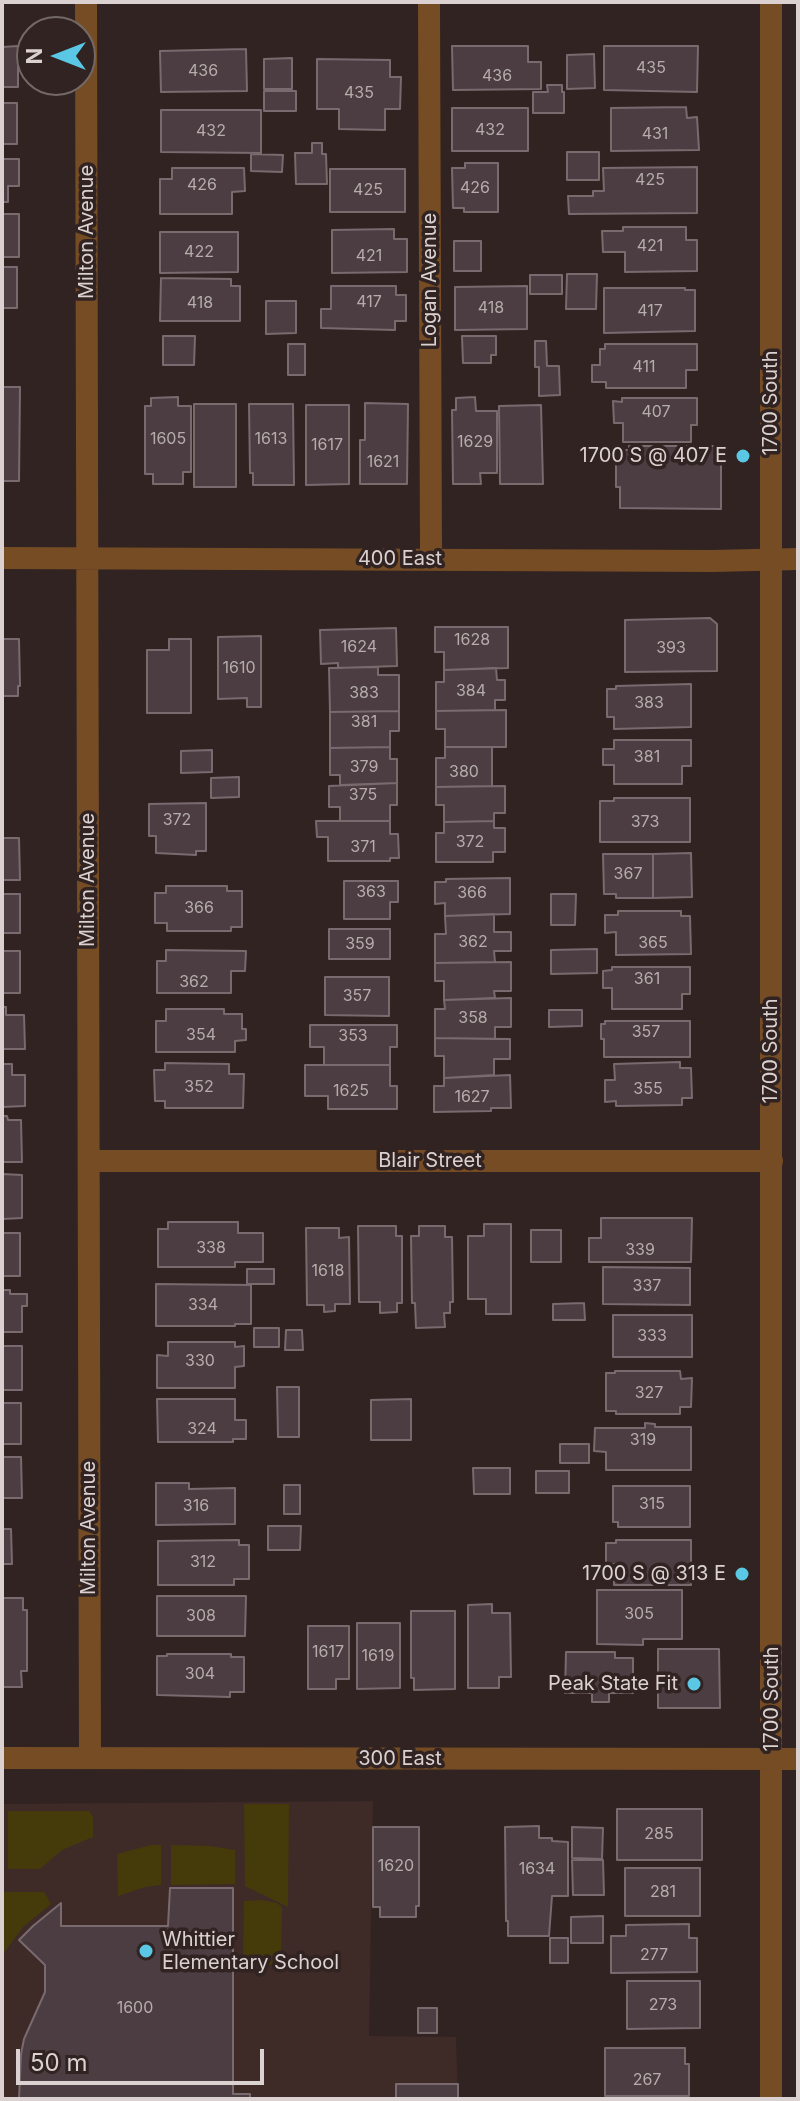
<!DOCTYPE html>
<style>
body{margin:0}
#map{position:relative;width:800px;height:2101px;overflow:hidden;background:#302321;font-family:Inter,sans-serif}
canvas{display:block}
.frame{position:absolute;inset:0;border:4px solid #dad1d0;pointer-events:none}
.north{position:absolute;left:16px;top:16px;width:80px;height:80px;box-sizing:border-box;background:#302321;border:2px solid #746967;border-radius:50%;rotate:270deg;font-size:22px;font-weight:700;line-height:32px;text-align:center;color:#dad1d0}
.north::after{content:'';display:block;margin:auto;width:28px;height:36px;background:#5ac8e5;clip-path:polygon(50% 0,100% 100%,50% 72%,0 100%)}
.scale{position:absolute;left:16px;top:2049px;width:248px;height:36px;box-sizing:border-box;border:4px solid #dad1d0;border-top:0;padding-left:10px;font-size:24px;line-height:28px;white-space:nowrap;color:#dad1d0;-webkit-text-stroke:6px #302321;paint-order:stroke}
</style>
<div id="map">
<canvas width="800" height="2101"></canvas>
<div class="frame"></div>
<div class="north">N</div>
<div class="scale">50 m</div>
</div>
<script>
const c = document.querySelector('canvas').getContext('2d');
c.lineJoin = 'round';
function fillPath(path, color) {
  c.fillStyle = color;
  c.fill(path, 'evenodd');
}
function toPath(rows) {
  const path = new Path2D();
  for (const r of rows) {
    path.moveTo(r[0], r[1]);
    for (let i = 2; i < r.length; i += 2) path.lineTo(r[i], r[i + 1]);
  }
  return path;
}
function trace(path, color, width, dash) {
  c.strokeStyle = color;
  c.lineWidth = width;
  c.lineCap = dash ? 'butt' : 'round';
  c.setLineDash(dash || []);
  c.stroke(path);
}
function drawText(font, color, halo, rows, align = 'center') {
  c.font = font + ' Inter,sans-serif';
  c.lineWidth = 7;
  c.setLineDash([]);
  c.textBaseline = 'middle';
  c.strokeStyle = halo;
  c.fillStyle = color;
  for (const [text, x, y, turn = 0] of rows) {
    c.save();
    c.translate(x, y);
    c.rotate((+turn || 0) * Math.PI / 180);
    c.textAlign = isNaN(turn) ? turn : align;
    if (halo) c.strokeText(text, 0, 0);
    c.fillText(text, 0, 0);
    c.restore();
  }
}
const built = toPath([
 [373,1801,369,2036,456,2037,458,2099,2,2099,2,1804]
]);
const green = toPath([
 [244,1804,289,1804,288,1907,245,1886],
 [8,1811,89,1811,93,1817,93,1837,62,1850,40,1869,8,1869],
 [151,1845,161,1845,161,1885,145,1887,118,1896,117,1854],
 [171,1845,210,1846,235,1850,235,1884,171,1885],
 [2,1892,44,1892,51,1904,24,1926,2,1955],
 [261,1900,277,1903,282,1907,281,1965,243,1965,244,1901]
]);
const building = toPath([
 [18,46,18,87,2,87,2,47,18,46],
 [452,46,528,46,528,62,541,62,541,89,453,90,452,46],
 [604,46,698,46,697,92,604,90,604,46],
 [246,49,247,91,161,92,160,51,246,49],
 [594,54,595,88,567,89,567,55,594,54],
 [292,58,292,89,264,89,264,59,292,58],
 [317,59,390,60,390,77,401,77,400,109,385,109,385,130,339,129,339,109,317,109,317,59],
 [547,85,562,85,562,92,564,92,564,113,533,113,533,92,548,92,547,85],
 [264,91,296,91,296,111,264,111,264,91],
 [2,103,17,103,17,144,2,144,2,103],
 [686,107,687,118,697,117,699,150,611,151,611,108,686,107],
 [452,108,528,108,528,151,452,151,452,108],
 [161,110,261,110,261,153,161,152,161,110],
 [312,143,322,143,322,154,326,154,327,184,296,184,295,153,312,153,312,143],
 [567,152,599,152,599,180,567,180,567,152],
 [251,154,283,155,282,172,251,171,251,154],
 [2,159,19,159,19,186,8,186,8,202,2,202,2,159],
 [465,163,498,163,498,212,464,212,464,208,453,208,452,168,465,168,465,163],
 [697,167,697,213,569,214,568,196,593,196,593,191,604,191,603,168,697,167],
 [172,168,244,168,245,191,232,192,232,214,160,214,160,179,172,179,172,168],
 [330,169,405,169,405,212,330,212,330,169],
 [2,214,19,214,19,257,2,257,2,214],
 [623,227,686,227,686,240,697,240,697,271,625,272,625,252,603,252,602,231,623,231,623,227],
 [394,229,394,239,407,239,407,272,332,273,332,230,394,229],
 [160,232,238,232,238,272,160,273,160,232],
 [454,241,481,241,481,271,454,271,454,241],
 [2,267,17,267,17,308,2,308,2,267],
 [567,274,597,274,596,309,566,309,567,274],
 [530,275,562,275,562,294,530,294,530,275],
 [161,278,231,279,231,286,240,286,240,321,160,321,161,278],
 [331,286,396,286,396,295,406,295,406,321,395,321,395,330,321,328,321,309,331,309,331,286],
 [527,286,527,329,455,330,455,287,527,286],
 [604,288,685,288,685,290,695,290,695,331,604,333,604,288],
 [266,301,296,301,296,333,266,334,266,301],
 [163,336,195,336,194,365,163,365,163,336],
 [462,336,496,336,496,355,491,355,491,363,463,363,462,336],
 [535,341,546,341,547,366,559,366,560,395,539,396,539,367,535,367,535,341],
 [288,344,305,344,305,375,288,375,288,344],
 [605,344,697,344,697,370,686,370,686,388,606,388,606,382,592,382,592,365,600,365,600,349,605,349,605,344],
 [2,387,20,387,19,481,2,481,2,387],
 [178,397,178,406,191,406,191,472,183,472,183,484,153,484,153,474,145,474,145,406,151,406,151,398,178,397],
 [475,397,476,411,497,411,497,473,480,473,481,484,453,484,452,410,456,410,456,398,475,397],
 [622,398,697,398,697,425,691,425,691,442,623,442,623,423,614,423,613,401,622,402,622,398],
 [365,403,408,404,407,484,360,484,360,440,365,440,365,403],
 [194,404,236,404,236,487,194,487,194,404],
 [249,404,293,404,294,485,253,485,253,473,250,473,249,404],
 [306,405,349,405,349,484,306,485,306,405],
 [541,405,543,484,500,484,499,406,541,405],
 [629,446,721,446,721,509,620,508,620,487,616,487,616,450,629,450,629,446],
 [710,618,717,624,717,671,625,672,625,620,710,618],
 [435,627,508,627,508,668,444,670,444,652,435,652,435,627],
 [396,628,397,666,338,668,338,663,321,664,320,630,396,628],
 [261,636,261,707,247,707,247,698,218,699,218,637,261,636],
 [2,639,19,639,20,686,18,686,18,696,2,696,2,639],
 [169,639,191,639,191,713,147,713,147,650,169,650,169,639],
 [378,667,378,675,399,675,399,711,330,712,329,668,378,667],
 [496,668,497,680,505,680,505,700,495,700,495,710,436,711,436,682,444,682,444,670,496,668],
 [691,684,691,727,614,729,614,717,607,717,607,689,616,689,616,686,691,684],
 [506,710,506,747,445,747,445,729,436,729,436,711,506,710],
 [399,711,399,731,390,731,390,747,330,748,330,712,399,711],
 [614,740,691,740,691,766,682,766,682,784,614,784,614,765,603,765,603,749,614,749,614,740],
 [390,747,390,759,397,759,397,783,340,785,340,775,330,775,330,748,390,747],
 [445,747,492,747,492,786,436,787,436,758,445,758,445,747],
 [212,750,212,772,181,773,181,751,212,750],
 [239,777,239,797,211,798,211,778,239,777],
 [397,783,397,805,390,805,390,821,340,821,340,807,329,807,329,786,397,783],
 [505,786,505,813,494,813,494,821,444,822,444,805,436,805,436,787,505,786],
 [614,798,690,798,690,842,600,842,600,801,614,801,614,798],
 [206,803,206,851,196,851,196,855,156,853,156,836,149,836,149,804,206,803],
 [316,821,390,821,390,834,398,834,399,858,390,858,390,861,328,861,328,837,317,837,316,821],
 [494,821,494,828,505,828,505,852,493,852,493,862,436,862,436,833,444,833,444,822,494,821],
 [2,838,19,838,20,880,2,880,2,838],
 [691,853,692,897,653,898,653,854,691,853],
 [603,854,653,854,653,898,616,898,616,894,604,894,603,854],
 [510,878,510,914,445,916,445,903,435,904,435,882,446,882,446,879,510,878],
 [344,881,398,881,398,902,390,902,390,919,344,919,344,881],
 [166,886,227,886,227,891,242,891,242,927,231,927,231,931,167,931,167,923,155,923,155,893,166,893,166,886],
 [2,894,20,894,20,933,2,933,2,894],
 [551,894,576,894,575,925,551,925,551,894],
 [618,911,681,911,681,916,690,916,691,954,616,955,616,932,605,933,605,915,618,915,618,911],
 [494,914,494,932,511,932,511,951,494,951,495,962,435,963,435,934,446,934,445,916,494,914],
 [329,929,390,929,390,959,329,959,329,929],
 [597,949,597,973,551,974,551,950,597,949],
 [166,950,246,951,245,971,231,971,231,993,157,993,157,961,166,961,166,950],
 [2,951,20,951,20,993,2,993,2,951],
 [511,962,511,991,494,991,495,998,444,1000,444,981,435,981,435,963,511,962],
 [612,967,690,967,690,994,682,994,682,1009,612,1009,612,988,603,988,603,971,612,970,612,967],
 [325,977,389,977,389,1016,325,1015,325,977],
 [511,998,511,1027,495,1027,495,1039,435,1038,435,1009,445,1009,444,1000,511,998],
 [2,1007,6,1007,6,1015,24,1015,25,1049,2,1049,2,1007],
 [166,1009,224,1009,224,1014,242,1014,242,1029,246,1029,246,1040,235,1041,235,1052,156,1052,156,1021,166,1021,166,1009],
 [549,1010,582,1010,582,1026,549,1027,549,1010],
 [605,1021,690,1021,690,1057,604,1057,604,1039,601,1039,601,1024,605,1024,605,1021],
 [310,1025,397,1025,397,1047,390,1047,390,1065,324,1065,324,1047,310,1047,310,1025],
 [435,1038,510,1039,510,1059,494,1059,494,1075,444,1078,444,1056,435,1056,435,1038],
 [680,1062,680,1068,691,1068,692,1098,682,1098,682,1105,616,1106,616,1101,605,1102,605,1080,615,1080,614,1064,680,1062],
 [165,1063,229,1064,229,1074,244,1074,243,1108,165,1108,165,1101,155,1101,154,1070,165,1070,165,1063],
 [2,1064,12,1064,12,1075,25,1075,25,1106,2,1107,2,1064],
 [305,1065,390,1065,390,1086,397,1086,397,1109,328,1109,328,1096,305,1096,305,1065],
 [510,1075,511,1108,491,1108,491,1111,434,1112,434,1086,444,1086,444,1078,510,1075],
 [2,1116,7,1116,8,1120,21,1120,22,1162,2,1162,2,1116],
 [2,1174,22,1175,22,1218,2,1219,2,1174],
 [601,1218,692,1218,691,1262,589,1262,589,1238,601,1238,601,1218],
 [168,1222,238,1222,238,1233,263,1233,263,1262,235,1262,235,1267,158,1267,158,1229,168,1229,168,1222],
 [484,1224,511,1224,511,1314,486,1314,486,1299,468,1299,468,1236,484,1236,484,1224],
 [358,1226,396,1226,396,1236,402,1236,402,1303,397,1303,397,1312,380,1313,380,1302,359,1302,358,1226],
 [419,1226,445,1226,445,1237,452,1237,453,1302,450,1302,450,1313,444,1313,445,1327,416,1328,415,1303,412,1303,411,1236,419,1236,419,1226],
 [306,1228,339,1228,339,1238,349,1237,350,1304,335,1304,335,1311,324,1312,324,1305,307,1305,306,1228],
 [531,1230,561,1230,561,1262,531,1262,531,1230],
 [2,1233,20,1233,20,1276,2,1276,2,1233],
 [603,1267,690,1268,690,1305,603,1304,603,1267],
 [247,1269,274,1269,274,1284,247,1284,247,1269],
 [156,1284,251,1285,251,1324,235,1324,235,1326,156,1326,156,1284],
 [2,1290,10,1290,10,1294,27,1294,27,1306,22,1306,22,1332,2,1332,2,1290],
 [584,1303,585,1320,553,1320,553,1304,584,1303],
 [613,1315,692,1315,692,1357,613,1357,613,1315],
 [254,1328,279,1328,279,1347,254,1347,254,1328],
 [286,1330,302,1330,303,1350,285,1350,286,1330],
 [168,1342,235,1342,235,1347,244,1346,244,1366,235,1367,235,1388,157,1388,157,1355,168,1356,168,1342],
 [2,1346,22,1346,22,1390,2,1390,2,1346],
 [615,1371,680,1371,681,1379,692,1378,691,1407,680,1407,680,1414,616,1414,616,1411,606,1411,606,1373,615,1373,615,1371],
 [277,1387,299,1387,299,1437,278,1437,277,1387],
 [157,1399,235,1399,235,1420,246,1420,246,1439,233,1439,233,1442,158,1442,157,1399],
 [411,1399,411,1440,371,1440,371,1400,411,1399],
 [2,1403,21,1403,21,1444,2,1444,2,1403],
 [645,1423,655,1424,655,1427,691,1427,691,1470,606,1470,606,1452,594,1451,595,1428,645,1428,645,1423],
 [560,1444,589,1444,589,1463,560,1463,560,1444],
 [2,1457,21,1457,22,1498,2,1498,2,1457],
 [473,1468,510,1468,510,1494,474,1494,473,1468],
 [536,1471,569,1471,569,1493,536,1493,536,1471],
 [156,1483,189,1483,189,1489,235,1488,235,1524,156,1525,156,1483],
 [284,1485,300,1485,300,1514,284,1514,284,1485],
 [613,1486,690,1486,690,1527,618,1527,618,1522,613,1522,613,1486],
 [268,1526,301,1526,300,1550,268,1550,268,1526],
 [2,1529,11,1529,12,1564,2,1564,2,1529],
 [239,1540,239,1545,249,1545,249,1579,234,1579,234,1585,158,1585,158,1541,239,1540],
 [616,1540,691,1540,691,1585,614,1585,614,1564,606,1564,606,1543,616,1543,616,1540],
 [597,1590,682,1590,682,1639,643,1639,643,1645,597,1644,597,1590],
 [157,1596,246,1596,245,1636,157,1636,157,1596],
 [3,1598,23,1598,23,1610,27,1610,27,1671,21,1671,22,1687,2,1687,3,1598],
 [492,1604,492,1613,510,1613,511,1677,499,1677,499,1688,468,1688,468,1605,492,1604],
 [411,1611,455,1611,455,1689,414,1690,414,1678,411,1678,411,1611],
 [357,1623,400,1623,400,1688,357,1689,357,1623],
 [308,1626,349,1626,349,1679,336,1679,336,1689,308,1689,308,1626],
 [658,1649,719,1649,720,1708,658,1708,658,1649],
 [566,1652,615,1652,615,1658,633,1658,633,1693,609,1693,609,1702,592,1702,592,1693,565,1693,566,1652],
 [167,1654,231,1654,231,1657,244,1657,244,1692,230,1692,230,1697,157,1695,157,1656,167,1656,167,1654],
 [617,1809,702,1809,702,1860,617,1860,617,1809],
 [539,1826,539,1838,552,1838,552,1841,568,1842,568,1896,552,1896,549,1936,508,1936,508,1921,506,1921,505,1827,539,1826],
 [373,1827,419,1827,419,1906,416,1906,416,1917,380,1917,380,1907,373,1907,373,1827],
 [572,1827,603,1828,602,1859,572,1858,572,1827],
 [572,1860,603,1860,604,1895,573,1895,572,1860],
 [625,1868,700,1868,700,1916,625,1916,625,1868],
 [170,1888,233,1888,233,2094,250,2094,250,2099,19,2099,21,2054,24,2039,45,1992,45,1965,19,1940,33,1926,61,1903,61,1926,168,1926,170,1888],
 [603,1916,603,1943,571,1943,571,1917,603,1916],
 [689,1924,689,1938,697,1938,697,1972,611,1973,611,1936,626,1936,626,1925,689,1924],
 [550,1938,568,1938,568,1963,550,1963,550,1938],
 [627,1981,700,1981,700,2028,627,2029,627,1981],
 [418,2008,437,2008,437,2033,418,2033,418,2008],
 [605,2048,685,2048,685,2064,689,2064,689,2096,605,2096,605,2048],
 [396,2084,458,2084,458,2099,396,2099,396,2084]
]);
const minor = toPath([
 [86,2,90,1758],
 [429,2,431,559],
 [2,558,712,561,798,559],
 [89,1161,772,1161]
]);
const tertiary = toPath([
 [2,1758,798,1759],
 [771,2099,771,2]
]);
const markers = [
 [743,456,8,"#5ac8e5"],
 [742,1574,8,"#5ac8e5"],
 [694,1684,8,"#5ac8e5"],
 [146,1951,8,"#5ac8e5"]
];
const numberNames = [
 ["435",651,68],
 ["436",203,71],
 ["436",497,76],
 ["435",359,93],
 ["432",490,130],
 ["432",211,131],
 ["431",655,134],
 ["425",650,180],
 ["426",202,185],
 ["426",475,188],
 ["425",368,190],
 ["421",650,246],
 ["422",199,252],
 ["421",369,256],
 ["417",369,302],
 ["418",200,303],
 ["418",491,308],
 ["417",650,311],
 ["411",644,367],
 ["407",656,412],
 ["1605",168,439],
 ["1613",271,439],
 ["1629",475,442],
 ["1617",327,445],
 ["1621",383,462],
 ["1628",472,640],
 ["1624",359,647],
 ["393",671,648],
 ["1610",239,668],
 ["384",471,691],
 ["383",364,693],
 ["383",649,703],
 ["381",364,722],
 ["381",647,757],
 ["379",364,767],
 ["380",464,772],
 ["375",363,795],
 ["372",177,820],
 ["373",645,822],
 ["372",470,842],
 ["371",363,847],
 ["367",628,874],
 ["363",371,892],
 ["366",472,893],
 ["366",199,908],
 ["362",473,942],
 ["365",653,943],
 ["359",360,944],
 ["361",647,979],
 ["362",194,982],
 ["357",357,996],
 ["358",473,1018],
 ["357",646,1032],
 ["354",201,1035],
 ["353",353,1036],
 ["352",199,1087],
 ["355",648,1089],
 ["1625",351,1091],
 ["1627",472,1097],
 ["338",211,1248],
 ["339",640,1250],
 ["1618",328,1271],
 ["337",647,1286],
 ["334",203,1305],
 ["333",652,1336],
 ["330",200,1361],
 ["327",649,1393],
 ["324",202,1429],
 ["319",643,1440],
 ["315",652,1504],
 ["316",196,1506],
 ["312",203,1562],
 ["305",639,1614],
 ["308",201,1616],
 ["1617",328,1652],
 ["1619",378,1656],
 ["304",200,1674],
 ["285",659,1834],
 ["1620",396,1866],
 ["1634",537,1869],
 ["281",663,1892],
 ["277",654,1955],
 ["273",663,2005],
 ["1600",135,2008],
 ["267",647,2080]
];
const streetNames = [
 ["Milton Avenue",87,232,-90],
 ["Logan Avenue",430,280,-90],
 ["1700 South",771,403,-90],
 ["400 East",400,559],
 ["Milton Avenue",88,880,-90],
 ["1700 South",771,1051,-90],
 ["Blair Street",430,1161],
 ["Milton Avenue",89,1528,-90],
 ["1700 South",772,1699,-90],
 ["300 East",400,1759]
];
const poiNames = [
 ["1700 S @ 407 E",727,456],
 ["1700 S @ 313 E",726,1574],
 ["Peak State Fit",678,1684],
 ["Whittier",162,1940,"left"],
 ["Elementary School",162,1963,"left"]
];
fillPath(built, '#3e2a27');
fillPath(green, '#453b0a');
fillPath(building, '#4b3d42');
trace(building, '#796a6f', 2);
trace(minor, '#764c25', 22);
trace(tertiary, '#764c25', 22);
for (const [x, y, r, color] of markers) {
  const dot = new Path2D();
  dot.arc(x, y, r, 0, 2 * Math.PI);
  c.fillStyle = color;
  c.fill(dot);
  trace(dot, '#302321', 3);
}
drawText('16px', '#b6acac', null, numberNames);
drawText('20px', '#dad1d0', '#302321', streetNames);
drawText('20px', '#dad1d0', '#302321', poiNames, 'right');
</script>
